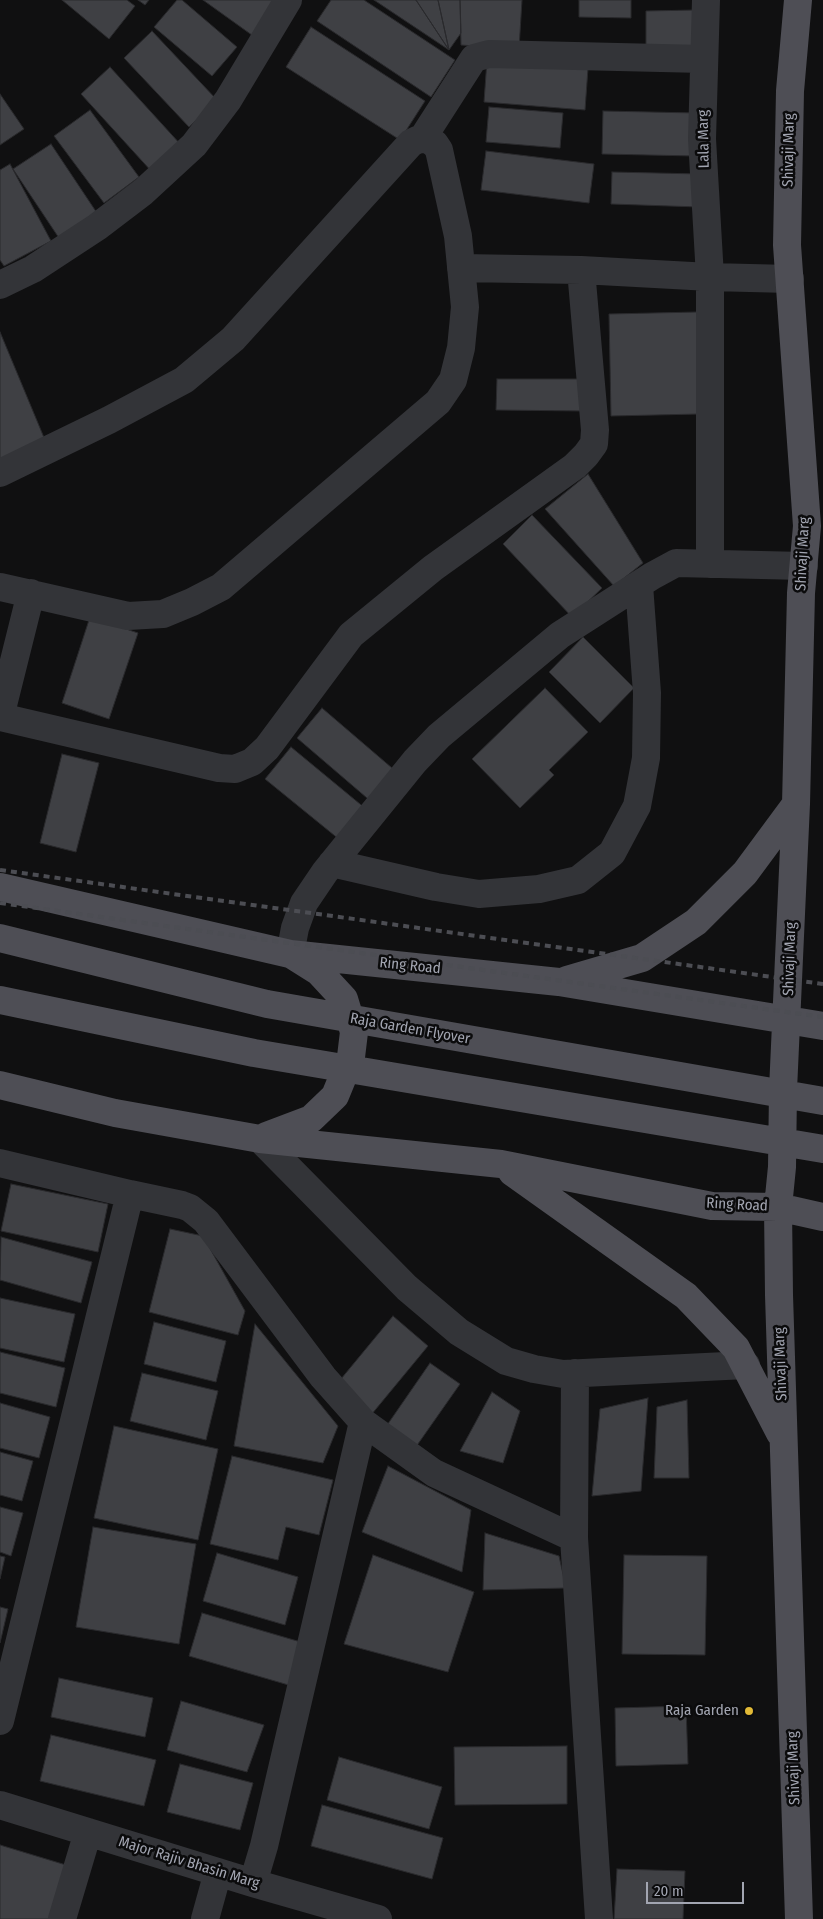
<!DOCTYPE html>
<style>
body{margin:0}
#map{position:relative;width:823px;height:1919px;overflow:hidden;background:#101011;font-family:"Fira Sans Condensed",sans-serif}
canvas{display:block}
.scale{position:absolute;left:646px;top:1882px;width:98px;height:22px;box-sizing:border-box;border:2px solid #a2a5b1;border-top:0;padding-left:6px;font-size:15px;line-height:18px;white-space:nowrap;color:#a2a5b1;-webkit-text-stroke:4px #0b0b0c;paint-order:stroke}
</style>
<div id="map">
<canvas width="823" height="1919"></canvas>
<div class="scale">20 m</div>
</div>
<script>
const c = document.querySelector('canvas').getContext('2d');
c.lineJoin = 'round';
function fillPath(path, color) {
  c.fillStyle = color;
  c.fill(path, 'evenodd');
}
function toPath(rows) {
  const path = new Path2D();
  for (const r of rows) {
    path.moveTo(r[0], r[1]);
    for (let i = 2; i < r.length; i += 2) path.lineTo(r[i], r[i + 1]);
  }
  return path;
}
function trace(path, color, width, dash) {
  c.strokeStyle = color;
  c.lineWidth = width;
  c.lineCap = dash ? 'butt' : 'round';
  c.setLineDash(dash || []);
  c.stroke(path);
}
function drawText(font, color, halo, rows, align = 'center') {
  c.font = font + ' "Fira Sans Condensed",sans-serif';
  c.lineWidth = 5;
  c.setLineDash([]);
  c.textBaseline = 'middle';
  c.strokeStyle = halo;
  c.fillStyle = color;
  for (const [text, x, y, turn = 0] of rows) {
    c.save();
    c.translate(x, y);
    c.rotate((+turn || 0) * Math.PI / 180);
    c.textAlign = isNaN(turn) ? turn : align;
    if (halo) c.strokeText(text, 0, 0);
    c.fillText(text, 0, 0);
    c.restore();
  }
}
const building = toPath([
 [62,0,127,0,135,6,109,39,62,0],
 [138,0,149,0,145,5,138,0],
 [177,0,182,0,237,47,212,76,154,27,177,0],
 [203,0,273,0,256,38,203,0],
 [331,0,364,0,455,60,431,97,317,21,331,0],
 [374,0,416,0,449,50,374,0],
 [416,0,438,0,449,50,416,0],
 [438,0,460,0,461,33,449,50,438,0],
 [460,0,522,0,519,49,461,45,460,0],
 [579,0,631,0,631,18,579,17,579,0],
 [695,10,695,50,646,50,646,11,695,10],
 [311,27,425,101,400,140,286,67,311,27],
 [152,31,217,100,189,127,124,58,152,31],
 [487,60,588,68,585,110,484,102,487,60],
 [110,67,182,146,153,173,81,94,110,67],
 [0,94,24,129,0,145,0,94],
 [489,107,563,113,560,148,486,142,489,107],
 [90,110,139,177,104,203,54,136,90,110],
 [603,111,696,113,695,156,602,154,603,111],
 [51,144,97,213,59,238,13,169,51,144],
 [486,151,594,164,589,203,481,190,486,151],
 [10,164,51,241,4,266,0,260,0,170,10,164],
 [612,172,700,174,699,207,611,204,612,172],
 [697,312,699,414,611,416,609,314,697,312],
 [0,332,45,440,0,459,0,332],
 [497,379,583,379,583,411,496,410,497,379],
 [588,474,643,563,614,586,545,509,588,474],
 [532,515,602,588,572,617,503,544,532,515],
 [90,617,138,633,109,719,62,703,90,617],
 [583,637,634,688,600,723,549,672,583,637],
 [545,688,588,732,549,770,554,775,520,808,472,759,545,688],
 [322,708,399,774,374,804,297,738,322,708],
 [291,747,366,809,340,840,265,779,291,747],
 [62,754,99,763,76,852,40,843,62,754],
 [11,1184,108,1204,98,1252,1,1231,11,1184],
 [170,1229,203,1236,245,1311,238,1335,149,1312,170,1229],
 [1,1237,92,1262,81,1303,0,1280,1,1237],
 [0,1298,75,1314,64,1362,0,1348,0,1298],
 [393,1316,428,1346,371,1415,336,1385,393,1316],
 [154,1322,226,1341,216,1382,144,1364,154,1322],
 [255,1324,338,1426,323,1463,234,1446,255,1324],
 [0,1352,65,1368,56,1407,0,1393,0,1352],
 [430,1363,460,1384,413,1451,383,1431,430,1363],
 [142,1373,218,1391,206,1440,130,1421,142,1373],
 [492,1392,520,1411,503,1463,460,1451,492,1392],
 [648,1398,641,1491,592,1496,600,1409,648,1398],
 [687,1400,689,1478,654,1478,657,1407,687,1400],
 [0,1403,50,1417,39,1458,0,1448,0,1403],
 [114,1426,218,1449,198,1540,94,1518,114,1426],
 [0,1452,33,1461,22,1501,0,1495,0,1452],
 [232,1456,333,1480,319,1535,286,1527,278,1560,210,1544,232,1456],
 [388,1466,471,1510,462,1572,362,1532,388,1466],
 [0,1507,23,1513,11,1556,0,1552,0,1507],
 [93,1527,196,1544,179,1644,76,1627,93,1527],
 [485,1533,559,1556,566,1588,483,1590,485,1533],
 [217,1553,298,1577,285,1625,203,1601,217,1553],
 [373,1555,474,1592,448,1672,344,1644,373,1555],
 [624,1555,707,1556,705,1655,622,1654,624,1555],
 [0,1556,5,1557,0,1579,0,1556],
 [0,1607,8,1609,0,1643,0,1607],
 [202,1613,304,1643,292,1686,189,1656,202,1613],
 [59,1678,153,1698,145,1737,51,1717,59,1678],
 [181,1701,264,1725,247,1772,167,1750,181,1701],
 [686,1706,688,1764,616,1766,615,1708,686,1706],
 [51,1735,156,1760,144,1806,40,1781,51,1735],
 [567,1746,567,1804,455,1805,454,1747,567,1746],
 [339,1757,442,1787,429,1829,327,1800,339,1757],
 [180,1764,253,1783,240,1830,167,1812,180,1764],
 [322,1805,443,1838,432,1879,311,1846,322,1805],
 [0,1845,66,1865,49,1919,0,1919,0,1845],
 [617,1869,685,1871,683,1919,614,1919,617,1869]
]);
const minor = toPath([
 [706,0,702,139,710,277,710,564],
 [422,139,474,58,489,54,704,59],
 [461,268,581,270,710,277,790,279],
 [0,285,33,269,97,227,143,192,194,145,228,100,288,0],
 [0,473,109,420,184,380,233,339,411,143,417,140,422,139,429,140,435,144,439,150,458,236,465,307,461,348,453,380,438,402,221,587,192,602,163,614,128,616,0,587],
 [0,717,219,768,235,769,252,762,267,748,351,635,433,568,575,466,586,455,594,444,595,430,581,270],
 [0,717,31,593],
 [332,863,436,887,479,894,539,889,578,880,612,853,637,806,646,758,647,693,639,585],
 [290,954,295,928,304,903,325,872,415,761,439,736,560,635,652,576,676,563,804,566],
 [260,1139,407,1288,459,1332,506,1361,534,1369,563,1374,746,1365],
 [0,1163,130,1194,182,1205,190,1208,206,1221,323,1377,363,1422,434,1473,574,1538],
 [575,1373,574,1538,599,1919],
 [0,1721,130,1194],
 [0,1805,253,1883,378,1919],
 [253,1883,264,1846,363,1422],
 [62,1919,88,1832],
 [205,1919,218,1872]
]);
const major = toPath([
 [798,0,790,91,787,245,807,526,801,593,796,804,783,1090,782,1167,778,1207,779,1295,799,1919],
 [0,887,290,954,559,982,823,1026],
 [0,938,267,1004,823,1101],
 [567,980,642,958,696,922,745,873,796,804],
 [0,1000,254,1053,823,1149],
 [0,1085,115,1113,260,1139,501,1164,712,1206,778,1207,823,1217],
 [266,1136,311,1119,335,1096,351,1057,354,1032,344,999,319,972,292,955],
 [512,1172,686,1296,736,1348,780,1433]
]);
const rail = toPath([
 [0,870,823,984],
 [0,903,823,1017]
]);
const markers = [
 [749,1711,5,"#e2ba37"]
];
const streetNames = [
 ["Lala Marg",704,139,-91],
 ["Shivaji Marg",789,150,-89],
 ["Shivaji Marg",803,554,-87],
 ["Shivaji Marg",790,959,-88],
 ["Ring Road",410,966,6],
 ["Raja Garden Flyover",410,1029,10],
 ["Ring Road",737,1205,3],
 ["Shivaji Marg",781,1364,-92],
 ["Shivaji Marg",794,1768,-92],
 ["Major Rajiv Bhasin Marg",189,1863,17]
];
const poiNames = [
 ["Raja Garden",739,1711]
];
fillPath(building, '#3f4044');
trace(building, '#2a2a2d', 1);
trace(minor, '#333438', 28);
trace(major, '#4e4e55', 28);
trace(rail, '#4c4d53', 4, [6, 5]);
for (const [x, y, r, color] of markers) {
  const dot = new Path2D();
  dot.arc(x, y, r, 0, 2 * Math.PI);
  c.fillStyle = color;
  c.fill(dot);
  trace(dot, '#0b0b0c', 2);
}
drawText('15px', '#a2a5b1', '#0b0b0c', streetNames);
drawText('15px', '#a2a5b1', '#0b0b0c', poiNames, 'right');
</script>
